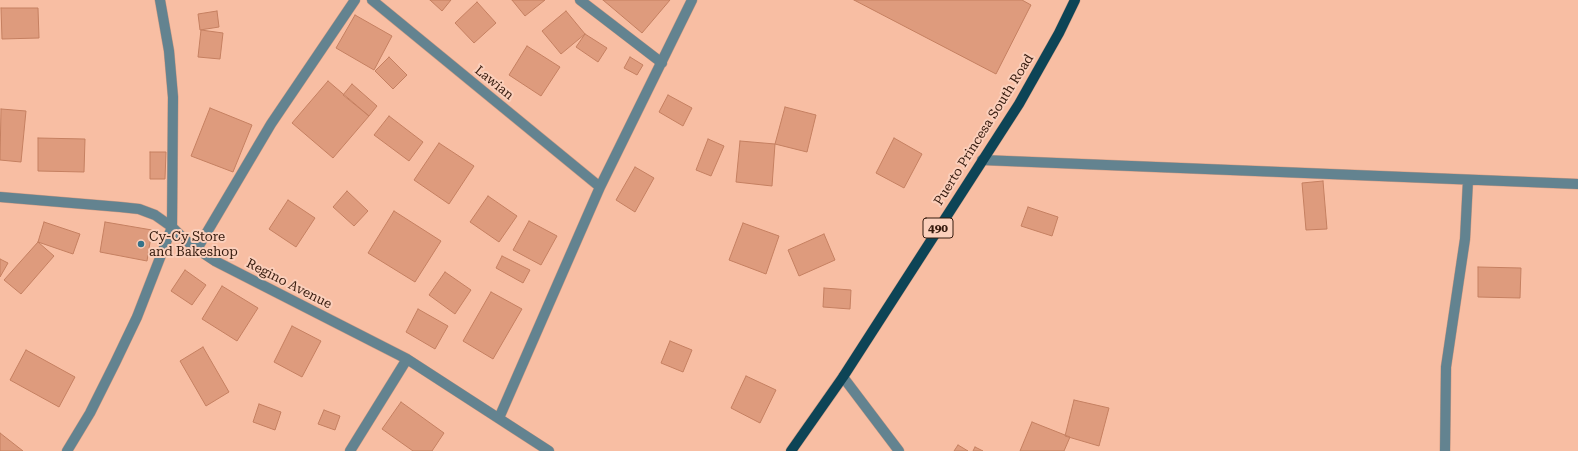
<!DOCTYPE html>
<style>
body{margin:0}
canvas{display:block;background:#f8bea3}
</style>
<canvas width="1578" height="451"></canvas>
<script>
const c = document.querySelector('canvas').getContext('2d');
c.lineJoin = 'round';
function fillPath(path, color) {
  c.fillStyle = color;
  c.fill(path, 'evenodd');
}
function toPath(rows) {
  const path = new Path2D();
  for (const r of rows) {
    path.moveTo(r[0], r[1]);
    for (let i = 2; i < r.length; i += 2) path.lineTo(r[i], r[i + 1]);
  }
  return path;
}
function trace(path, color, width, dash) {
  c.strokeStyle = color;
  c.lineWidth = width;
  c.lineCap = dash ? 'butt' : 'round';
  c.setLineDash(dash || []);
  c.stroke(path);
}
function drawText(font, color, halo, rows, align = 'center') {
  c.font = font + ' "Roboto Serif",serif';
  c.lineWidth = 4;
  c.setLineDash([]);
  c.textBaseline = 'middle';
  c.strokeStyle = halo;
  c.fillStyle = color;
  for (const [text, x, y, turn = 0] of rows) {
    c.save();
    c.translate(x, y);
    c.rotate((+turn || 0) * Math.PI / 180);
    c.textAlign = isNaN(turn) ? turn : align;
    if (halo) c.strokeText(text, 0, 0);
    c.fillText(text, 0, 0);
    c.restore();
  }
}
const building = toPath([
 [430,0,451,0,442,11,430,0],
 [512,0,545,0,525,16,512,0],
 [603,0,670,0,642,33,603,0],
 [854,0,1022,0,1031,5,996,74,854,0],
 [477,2,496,23,474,43,455,23,477,2],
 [1,8,38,8,39,38,2,39,1,8],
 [217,11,219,27,200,30,198,14,217,11],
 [566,11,585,34,561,54,542,31,566,11],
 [355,15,392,36,374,70,336,48,355,15],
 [201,30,223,33,220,59,198,57,201,30],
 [585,34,607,48,598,62,576,47,585,34],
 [527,46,560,67,541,96,509,75,527,46],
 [389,57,407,75,393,89,375,71,389,57],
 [630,57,643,65,637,75,624,68,630,57],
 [328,81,369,116,333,158,292,123,328,81],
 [352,84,377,106,369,116,343,95,352,84],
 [668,95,692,108,683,126,659,112,668,95],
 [785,107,816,115,807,152,775,144,785,107],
 [210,108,252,125,233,172,191,156,210,108],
 [1,109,26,111,21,162,0,160,1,109],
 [389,116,423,142,409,161,374,135,389,116],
 [38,138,85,139,84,172,38,171,38,138],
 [894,138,922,154,904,188,876,173,894,138],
 [708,139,724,146,711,176,696,170,708,139],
 [740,141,775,144,772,186,736,182,740,141],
 [439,143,474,166,449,204,414,180,439,143],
 [150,152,166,152,165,179,150,179,150,152],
 [635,167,654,178,635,212,616,200,635,167],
 [1323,181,1327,229,1306,230,1302,183,1323,181],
 [347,191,368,211,354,226,333,207,347,191],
 [488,196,517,216,499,242,470,222,488,196],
 [288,200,315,218,296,247,269,229,288,200],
 [1028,207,1058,217,1052,236,1021,226,1028,207],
 [394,211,441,241,415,282,368,253,394,211],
 [529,221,557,236,541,265,513,250,529,221],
 [44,222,80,234,73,254,38,242,44,222],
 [105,222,152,230,147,261,100,252,105,222],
 [743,223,779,236,766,274,729,260,743,223],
 [824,234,835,260,799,276,788,250,824,234],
 [38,242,54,256,21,294,4,280,38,242],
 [502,256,530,270,523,283,496,268,502,256],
 [0,259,8,263,0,277,0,259],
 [1478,267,1521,268,1520,298,1478,297,1478,267],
 [185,270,206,285,192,305,171,291,185,270],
 [445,272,471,290,455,314,429,295,445,272],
 [222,286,258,308,237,341,202,319,222,286],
 [824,288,851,290,850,309,823,307,824,288],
 [491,292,522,309,493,359,463,341,491,292],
 [418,309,448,326,435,349,406,332,418,309],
 [292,326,321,341,302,377,274,362,292,326],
 [670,341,692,350,683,372,661,363,670,341],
 [203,347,229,392,206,406,180,361,203,347],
 [26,350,75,377,59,407,10,380,26,350],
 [746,376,776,390,760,423,731,408,746,376],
 [1074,400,1109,408,1099,446,1065,436,1074,400],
 [401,402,444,433,432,451,413,451,382,429,401,402],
 [259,404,281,412,275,430,253,422,259,404],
 [324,410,340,416,335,430,318,424,324,410],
 [1032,422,1070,437,1064,451,1020,451,1032,422],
 [0,433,23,451,0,451,0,433],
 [958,445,968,451,954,451,958,445],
 [975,447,983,451,973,451,975,447]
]);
const minor = toPath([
 [372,0,600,187],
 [580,0,662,63],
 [982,160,1578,184],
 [0,197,120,207,139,209,155,215,172,227,184,239,197,249,215,261,407,359,549,451],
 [197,249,271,124,355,0],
 [843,377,899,451],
 [499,418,600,187,692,0],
 [67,451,90,413,115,363,137,317,172,227,173,97,169,51,160,0],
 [350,451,407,359],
 [1445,451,1446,367,1465,239,1468,180]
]);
const major = toPath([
 [791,451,843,377,1019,104,1059,33,1075,0]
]);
const markers = [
 [141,244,4,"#36738a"]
];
const shields = [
 [938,228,30]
];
const shieldNames = [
 ["490",938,228]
];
const streetNames = [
 ["Lawian",494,83,39],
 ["Puerto Princesa South Road",984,130,-58],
 ["Regino Avenue",289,284,27]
];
const poiNames = [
 ["Cy-Cy Store",149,237],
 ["and Bakeshop",149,252]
];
fillPath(building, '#de9b7d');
trace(building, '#c58061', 1);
trace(minor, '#d19d85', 11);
trace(major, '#d19d85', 11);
trace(minor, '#638390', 10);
trace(major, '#0d4456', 10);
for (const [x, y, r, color] of markers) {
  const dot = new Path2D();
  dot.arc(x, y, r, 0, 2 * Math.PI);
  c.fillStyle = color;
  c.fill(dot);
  trace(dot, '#fbcfbb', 1.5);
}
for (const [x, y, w] of shields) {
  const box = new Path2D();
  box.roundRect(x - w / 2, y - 10, w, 20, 3);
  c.fillStyle = '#fbcfbb';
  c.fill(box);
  trace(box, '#351a0d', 1);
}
drawText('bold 12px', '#351a0d', null, shieldNames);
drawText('13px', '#351a0d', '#fbcfbb', streetNames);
drawText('13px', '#351a0d', '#fbcfbb', poiNames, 'left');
</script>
